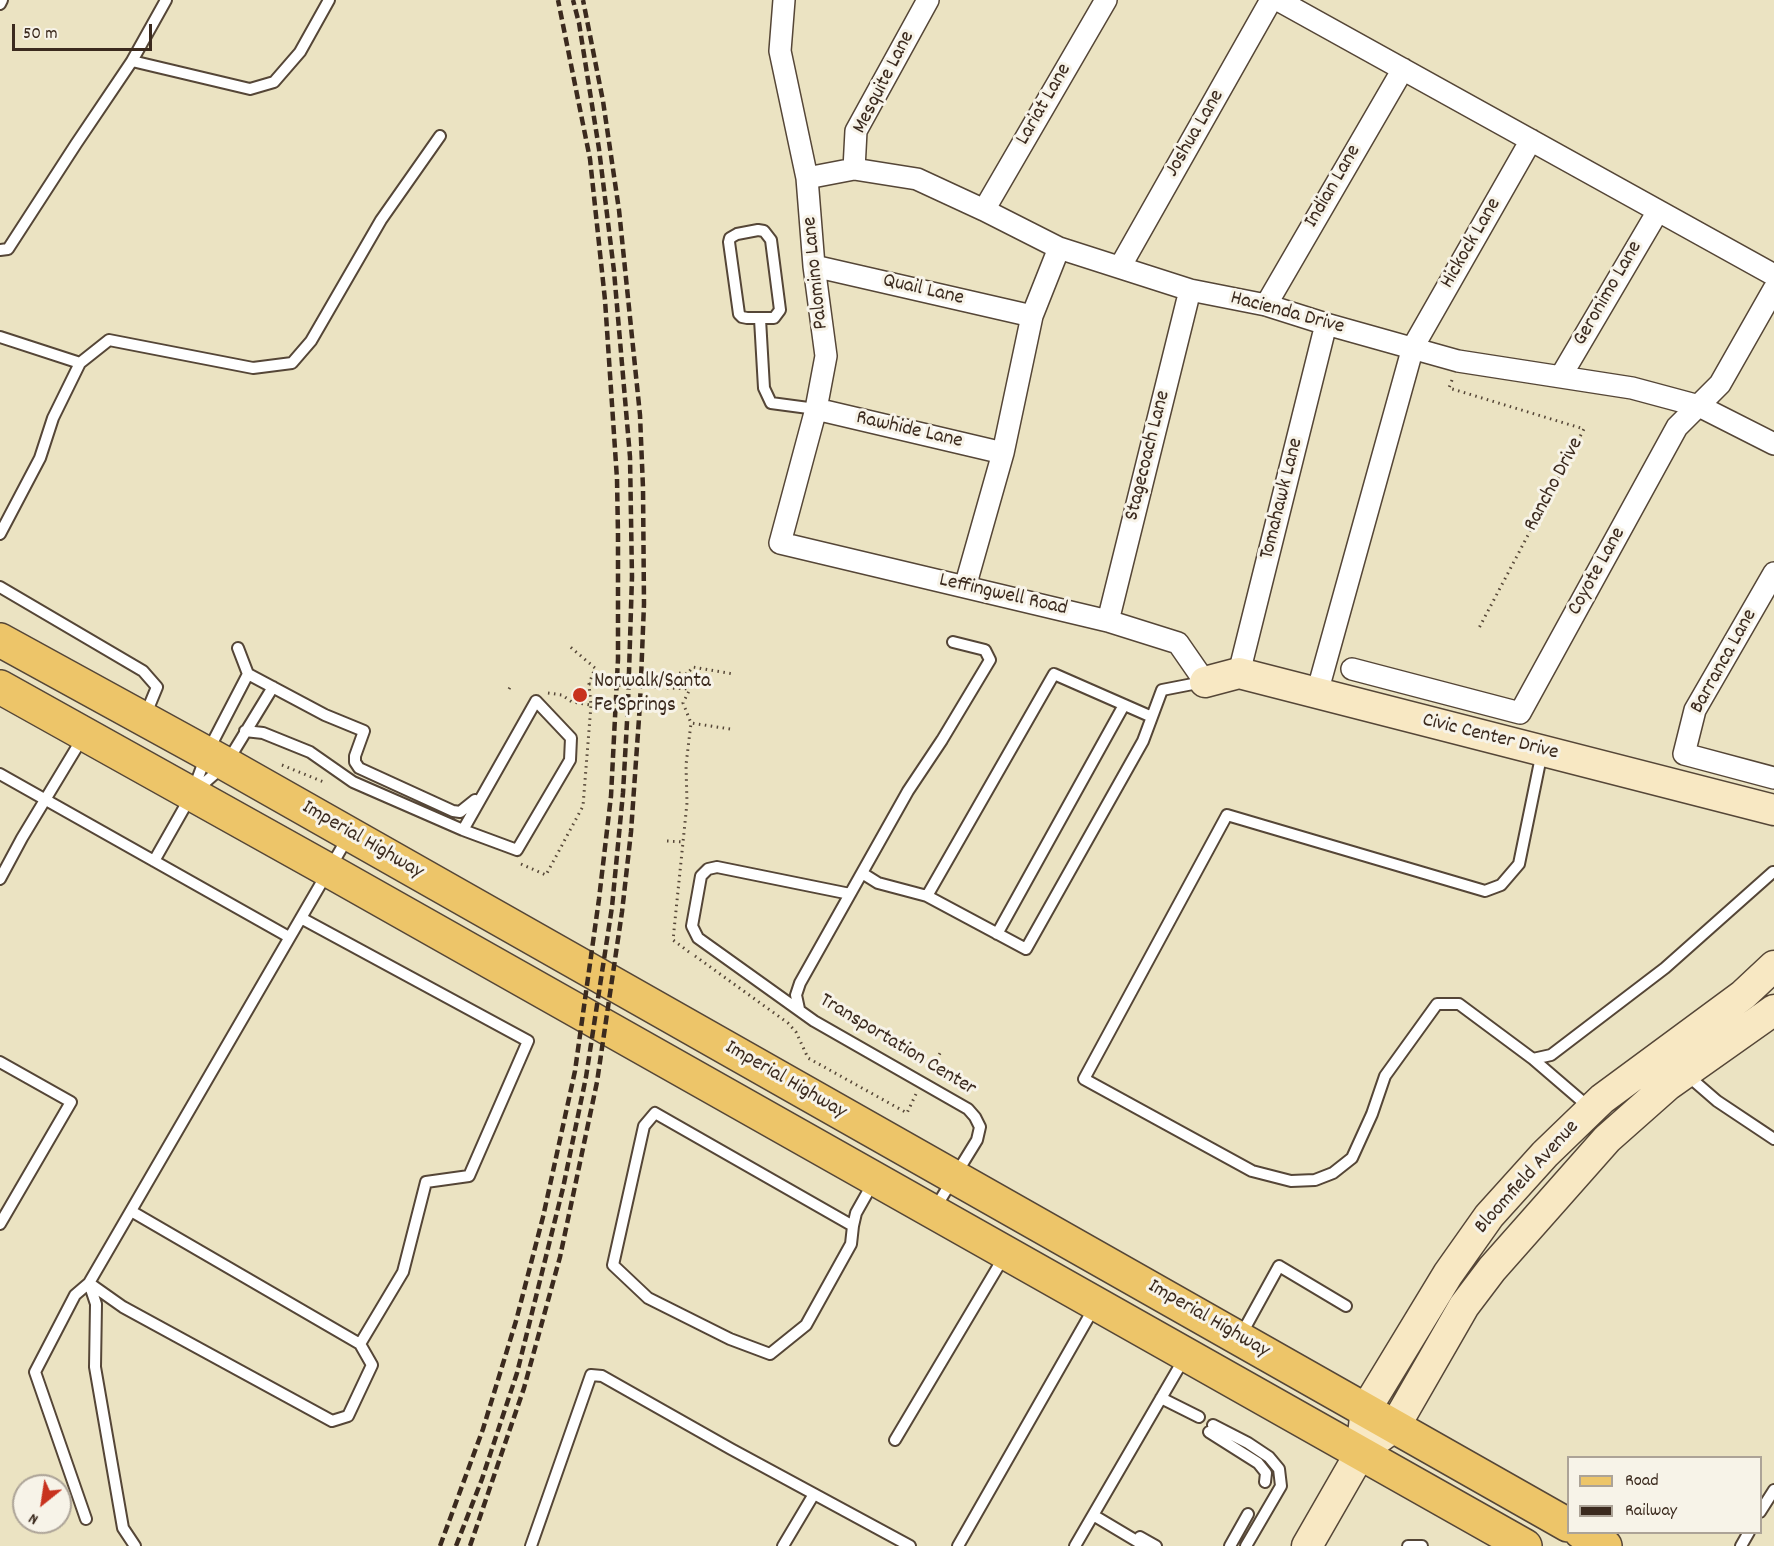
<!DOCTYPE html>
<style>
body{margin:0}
#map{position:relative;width:1774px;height:1546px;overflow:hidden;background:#ebe3c2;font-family:Dekko,sans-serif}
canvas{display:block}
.legend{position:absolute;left:1567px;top:1456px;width:195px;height:78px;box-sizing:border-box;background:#f7f3e8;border:2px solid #aca397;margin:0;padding:8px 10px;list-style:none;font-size:18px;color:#3b2a1e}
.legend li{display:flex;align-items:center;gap:12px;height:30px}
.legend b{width:30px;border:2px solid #aca397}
.north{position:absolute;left:12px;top:1474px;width:60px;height:60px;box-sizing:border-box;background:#f7f3e8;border:2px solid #aca397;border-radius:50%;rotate:210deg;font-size:16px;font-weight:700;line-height:24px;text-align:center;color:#3b2a1e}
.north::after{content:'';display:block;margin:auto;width:21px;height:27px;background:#c8321e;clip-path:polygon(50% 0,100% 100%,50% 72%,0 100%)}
.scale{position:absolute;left:12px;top:24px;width:140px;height:27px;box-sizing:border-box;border:3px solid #3b2a1e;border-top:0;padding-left:8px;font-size:18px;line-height:21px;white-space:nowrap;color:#3b2a1e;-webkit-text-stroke:4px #f7f3e8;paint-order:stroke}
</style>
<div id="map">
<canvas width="1774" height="1546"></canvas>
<ul class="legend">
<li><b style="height:8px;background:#edc569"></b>Road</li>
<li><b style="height:8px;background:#3b2a1e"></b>Railway</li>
</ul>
<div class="north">N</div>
<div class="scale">50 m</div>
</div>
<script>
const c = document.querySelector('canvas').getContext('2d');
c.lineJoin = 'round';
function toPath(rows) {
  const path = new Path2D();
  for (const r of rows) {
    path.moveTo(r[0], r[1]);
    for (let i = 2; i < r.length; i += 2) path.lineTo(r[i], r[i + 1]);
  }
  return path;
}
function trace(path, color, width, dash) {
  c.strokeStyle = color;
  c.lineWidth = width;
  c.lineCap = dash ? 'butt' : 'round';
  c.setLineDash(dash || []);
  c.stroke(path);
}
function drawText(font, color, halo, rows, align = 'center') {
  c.font = font + ' Dekko,sans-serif';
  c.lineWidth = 6;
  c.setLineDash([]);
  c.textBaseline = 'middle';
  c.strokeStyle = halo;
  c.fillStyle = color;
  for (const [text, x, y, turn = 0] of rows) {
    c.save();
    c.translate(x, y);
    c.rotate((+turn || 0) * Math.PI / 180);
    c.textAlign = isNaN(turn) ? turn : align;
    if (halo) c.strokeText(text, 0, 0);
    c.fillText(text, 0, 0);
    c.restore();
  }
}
const path = toPath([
 [1452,380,1449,388,1584,429,1479,628],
 [679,673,687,674],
 [509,689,512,684],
 [548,693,562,695,572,702,591,705,589,684,595,668,568,645],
 [730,729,691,723,683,703,690,689,687,674,693,667,733,674],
 [282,765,326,783],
 [667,841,683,842],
 [521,864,546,875,583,806,591,705],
 [689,952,673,940,687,803,686,765,691,723],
 [695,956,788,1023,796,1032,808,1058,907,1113,916,1094],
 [930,1070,942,1050]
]);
const lane = toPath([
 [0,4,2,0],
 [132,61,166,0],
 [758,230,764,231,771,240,780,310,774,318,747,318,742,317,739,314,729,242,730,238,737,234,758,230],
 [0,250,8,249,76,144,132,61,250,89,274,82,300,52,329,0],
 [760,319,764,388,771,403,816,409],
 [0,337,80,363,53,418,40,458,0,534],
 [80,363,109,340,253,368,292,363,311,341,381,220,440,136],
 [0,587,143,671,157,687,145,716],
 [238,648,248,674,325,715,364,731,355,756,355,762,359,768,453,811,460,812,475,800],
 [1152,717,1054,674,927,896,1026,949,1143,741,1162,690,1203,682],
 [245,731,263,733,310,752,353,782,463,830,517,850,570,760,571,738,536,701,463,830],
 [1542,752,1519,864,1501,885,1485,891,1227,815,1084,1079,1252,1171,1291,1181,1315,1180,1333,1173,1352,1158,1372,1114,1385,1076,1437,1004,1459,1004,1533,1059,1590,1108],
 [0,774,289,937],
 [194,792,226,764,273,687],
 [154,861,192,794,207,753,248,674],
 [862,873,878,883,927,896],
 [0,879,22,838,83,737],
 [850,894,717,867,708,869,701,876,692,926,698,938,814,1021,968,1109,975,1117,980,1127,977,1140,934,1210],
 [301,918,528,1041,469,1176,426,1182,403,1272,360,1344],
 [997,934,1124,705],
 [799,1009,796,995,800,983,908,791,942,740,990,660,985,650,953,642],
 [1533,1059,1551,1055,1665,968,1773,872],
 [0,1062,71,1102,0,1224],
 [1687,1075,1717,1101,1774,1139],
 [853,1226,655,1113,644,1126,613,1265,648,1298,730,1339,770,1354,806,1325,851,1244,853,1226,856,1213,874,1181],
 [89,1283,123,1307,332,1421,348,1416,372,1365,360,1344,131,1211],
 [89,1283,96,1304,95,1367,123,1528,135,1546],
 [1241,1335,1279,1266,1346,1306],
 [1161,1398,1199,1417],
 [1213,1425,1248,1443,1269,1457,1279,1469,1281,1486,1246,1546],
 [1209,1432,1258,1463,1266,1473,1265,1482],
 [895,1440,1005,1255],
 [1760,1512,1774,1490],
 [1093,1515,1145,1546],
 [86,1519,35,1372,75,1295,89,1283,348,837],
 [1140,1537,1156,1546],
 [531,1546,591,1375,602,1376,731,1449,910,1546],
 [783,1546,814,1494],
 [958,1546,1095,1306],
 [1075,1546,1185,1357],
 [1230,1546,1248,1514],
 [1408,1546,1422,1546],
 [1741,1546,1749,1532]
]);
const street = toPath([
 [784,0,780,51,807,178,814,266,826,356,816,409,780,543,1108,621,1178,643,1205,682],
 [1278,0,1774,275],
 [854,169,856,131,928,0],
 [807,178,854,169,917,179,984,210,1059,248,1190,290,1266,305,1326,324,1458,361,1632,388,1699,406,1774,444],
 [984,210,1106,0],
 [814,266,1032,316],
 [1120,267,1271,0],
 [1266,305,1403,69],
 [1561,376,1658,211],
 [816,409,1003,453],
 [1774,573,1695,710,1684,754,1774,778],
 [965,587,1003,453,1032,316,1059,248],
 [1108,621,1190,290],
 [1352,669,1520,713,1677,427,1720,384,1774,289],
 [1239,673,1326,324],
 [1317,693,1413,347,1531,140]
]);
const secondary = toPath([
 [1205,682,1239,673,1774,810],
 [1376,1440,1395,1426,1464,1306,1492,1269,1607,1139,1668,1085,1774,1010],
 [1307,1546,1361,1452,1366,1409,1448,1274,1489,1216,1545,1154,1602,1099,1743,995,1774,966]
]);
const primary = toPath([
 [0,640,226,764,1568,1525],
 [0,687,328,870,1525,1546],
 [1581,1532,1605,1546]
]);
const rail = toPath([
 [440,1546,483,1429,516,1321,543,1217,575,1071,599,899,611,796,618,659,618,535,617,479,605,300,590,159,558,0],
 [456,1546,482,1479,517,1373,563,1188,586,1077,612,907,623,793,628,704,632,577,630,457,614,271,599,149,579,23,573,0],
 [470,1546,524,1388,560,1257,597,1082,622,912,631,832,640,704,644,604,643,488,640,415,619,210,603,101,583,0]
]);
const pathBridge = toPath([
 [589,684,690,689]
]);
const markers = [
 [580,695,8,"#c8321e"]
];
const streetNames = [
 ["Mesquite Lane",885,83,-63],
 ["Lariat Lane",1045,105,-60],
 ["Joshua Lane",1196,134,-60],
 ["Indian Lane",1334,187,-60],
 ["Hickock Lane",1472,244,-60],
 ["Palomino Lane",817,273,-96],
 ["Quail Lane",923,291,13],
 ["Geronimo Lane",1609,294,-60],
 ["Hacienda Drive",1287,314,15],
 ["Rawhide Lane",909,431,13],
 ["Stagecoach Lane",1149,456,-76],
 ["Rancho Drive",1555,485,-62],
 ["Tomahawk Lane",1283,499,-76],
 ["Coyote Lane",1598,572,-61],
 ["Leffingwell Road",1003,596,13],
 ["Barranca Lane",1725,662,-61],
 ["Civic Center Drive",1490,738,14],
 ["Imperial Highway",362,841,30],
 ["Transportation Center",897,1046,31],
 ["Imperial Highway",785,1081,30],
 ["Bloomfield Avenue",1528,1178,-48],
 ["Imperial Highway",1208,1320,30]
];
const poiNames = [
 ["Norwalk/Santa",594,683],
 ["Fe Springs",594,707]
];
trace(lane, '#554637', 14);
trace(street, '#554637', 24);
trace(secondary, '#554637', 33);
trace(primary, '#554637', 36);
trace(path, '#554637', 3, [1.5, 4.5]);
trace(lane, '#fff', 10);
trace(street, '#fff', 21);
trace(secondary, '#f8e8c3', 30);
trace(primary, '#edc569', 33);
trace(rail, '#3b2a1e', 4.5, [9, 4.5]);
trace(pathBridge, '#554637', 3, [1.5, 4.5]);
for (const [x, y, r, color] of markers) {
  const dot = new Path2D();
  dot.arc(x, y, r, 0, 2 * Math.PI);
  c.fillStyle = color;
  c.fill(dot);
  trace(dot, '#f7f3e8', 2);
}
drawText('21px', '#3b2a1e', '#f7f3e8', streetNames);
drawText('21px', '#3b2a1e', '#f7f3e8', poiNames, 'left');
</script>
